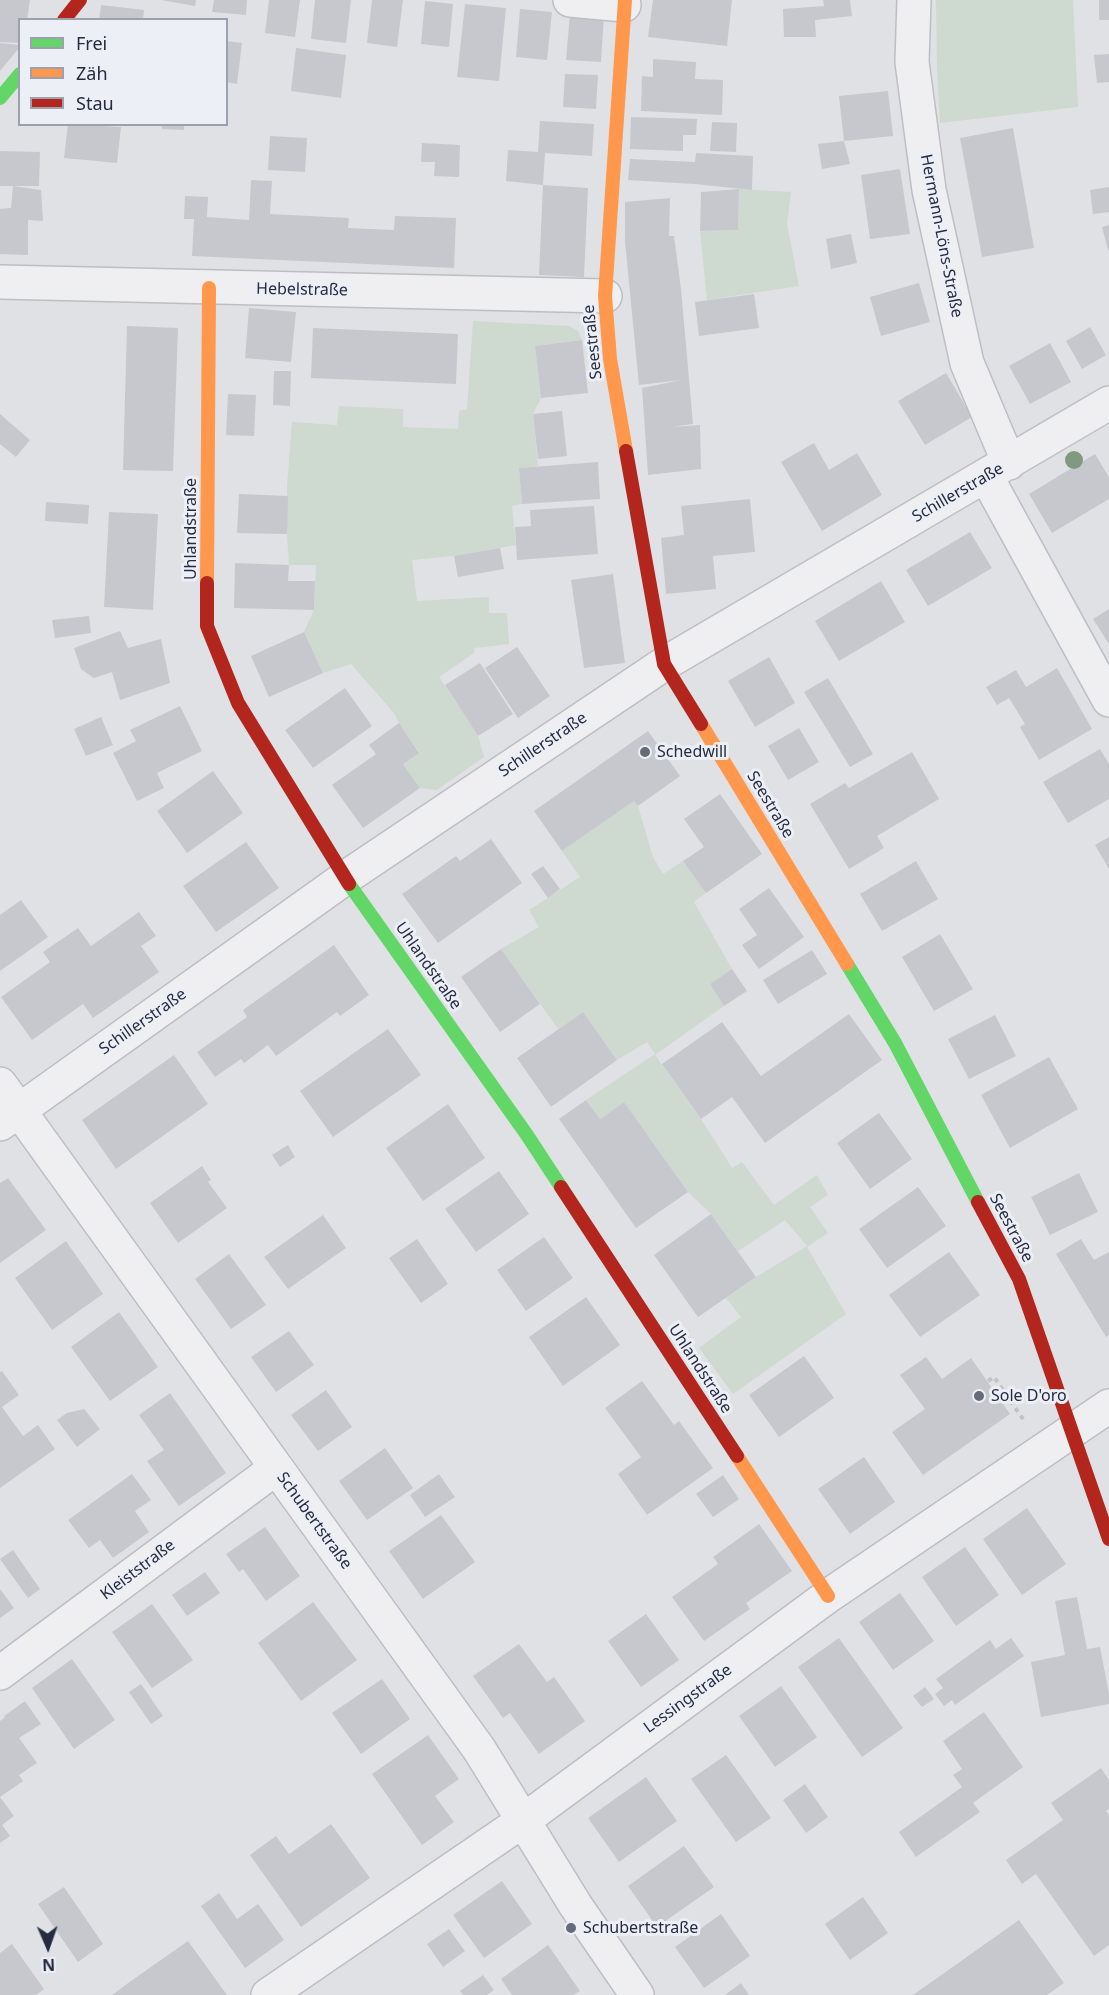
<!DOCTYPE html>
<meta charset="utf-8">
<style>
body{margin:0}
#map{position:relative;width:1109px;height:1995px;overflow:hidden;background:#e0e1e5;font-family:"Noto Sans",sans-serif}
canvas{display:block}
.legend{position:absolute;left:18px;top:18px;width:210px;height:108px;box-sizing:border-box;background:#eceff6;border:2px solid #9ca1ad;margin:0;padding:8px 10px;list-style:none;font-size:18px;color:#252b40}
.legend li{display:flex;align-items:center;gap:12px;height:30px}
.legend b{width:30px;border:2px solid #9ca1ad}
.north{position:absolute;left:18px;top:1917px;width:60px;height:60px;-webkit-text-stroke:4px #eceff6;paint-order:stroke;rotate:178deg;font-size:16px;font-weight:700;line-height:24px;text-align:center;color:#252b40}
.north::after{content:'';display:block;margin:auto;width:21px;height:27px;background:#252b40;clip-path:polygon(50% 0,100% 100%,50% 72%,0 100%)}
</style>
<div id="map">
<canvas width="1109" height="1995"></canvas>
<ul class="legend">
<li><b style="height:8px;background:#63d668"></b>Frei</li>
<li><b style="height:8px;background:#ff974d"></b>Zäh</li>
<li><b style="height:8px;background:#b3261e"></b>Stau</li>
</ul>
<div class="north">N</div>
</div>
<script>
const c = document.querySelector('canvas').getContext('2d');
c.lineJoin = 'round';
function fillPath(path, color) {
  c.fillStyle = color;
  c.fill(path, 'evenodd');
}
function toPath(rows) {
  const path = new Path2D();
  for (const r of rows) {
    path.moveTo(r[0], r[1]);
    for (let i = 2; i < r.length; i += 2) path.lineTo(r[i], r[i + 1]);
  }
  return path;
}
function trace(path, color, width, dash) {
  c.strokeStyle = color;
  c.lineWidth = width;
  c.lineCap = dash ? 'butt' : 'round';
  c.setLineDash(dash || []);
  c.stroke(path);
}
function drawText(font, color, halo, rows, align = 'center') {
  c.font = font + ' "Noto Sans",sans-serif';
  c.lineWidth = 6;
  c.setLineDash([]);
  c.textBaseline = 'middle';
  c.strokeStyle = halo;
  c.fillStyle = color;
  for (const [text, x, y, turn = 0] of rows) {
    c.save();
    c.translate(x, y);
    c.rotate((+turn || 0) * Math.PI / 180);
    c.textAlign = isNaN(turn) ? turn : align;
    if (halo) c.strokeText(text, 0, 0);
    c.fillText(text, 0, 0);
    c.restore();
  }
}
const green = toPath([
 [936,0,1073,0,1078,107,940,123,937,68],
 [739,189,791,192,787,224,799,286,707,300,700,231,738,230],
 [473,321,569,326,578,331,582,340,535,346,541,398,533,414,538,466,519,468,522,504,512,506,516,545,454,556,412,560,417,601,489,597,489,613,507,613,509,644,474,648,474,653,439,677,478,736,484,757,437,790,420,788,403,764,419,752,399,723,394,713,351,664,323,673,304,632,314,610,316,565,289,565,287,534,287,486,292,422,337,425,339,406,403,409,403,427,458,429,459,411,467,409],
 [634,801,638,806,653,857,663,874,683,861,706,893,694,902,732,969,710,984,724,1006,655,1055,701,1119,732,1168,742,1162,774,1205,817,1175,828,1195,810,1207,828,1233,807,1247,846,1314,733,1394,699,1348,741,1317,726,1298,756,1277,807,1246,785,1220,738,1251,711,1214,688,1192,624,1102,600,1119,586,1100,655,1054,647,1042,617,1060,583,1012,558,1029,501,949,539,927,529,910,580,877,562,851]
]);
const building = toPath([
 [0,0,30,0,27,20,20,20,20,43,0,42],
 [161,0,196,0,195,6],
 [214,0,247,0,246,15,212,12],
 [269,0,300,0,295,37,265,33],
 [315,0,351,0,346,43,311,39],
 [372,0,403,0,397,47,367,43],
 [653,0,732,0,727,46,648,37],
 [823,0,850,0,852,16,815,20,816,37,784,37,783,9,824,6],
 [1099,0,1109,0,1109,20,1099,20],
 [425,1,453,4,449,47,421,44],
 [465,4,506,8,499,81,457,77],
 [101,5,144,10,143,20,99,20],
 [520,9,552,12,547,60,516,57],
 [570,13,604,15,601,62,566,60],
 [226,41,242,43,237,84,226,82],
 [0,43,20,45,20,47,0,71],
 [296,48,346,55,341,98,291,91],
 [1109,54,1109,82,1097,83,1094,55],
 [653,59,696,62,695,79,723,80,722,115,641,111,642,76,653,77],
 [565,74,598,75,596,109,563,107],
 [888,91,893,136,844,141,850,164,822,169,818,144,844,141,839,96],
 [631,117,697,119,696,135,683,135,683,151,630,149],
 [540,121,594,124,592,156,545,153,543,185,506,181,508,150,538,152],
 [712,122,737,123,736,152,710,151],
 [68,124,121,127,117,163,64,158],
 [162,124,184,124,184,130,162,129],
 [1013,128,1034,248,982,257,960,138],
 [270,136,307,138,305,172,268,170],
 [422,143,460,145,459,177,434,176,435,162,421,162],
 [0,151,40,152,39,186,0,186],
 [696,153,753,156,752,190,694,184,628,180,630,159,695,162],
 [900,169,910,234,870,239,861,175],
 [251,180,272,181,270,214,349,218,348,228,394,230,395,216,456,218,454,268,192,256,194,219,184,219,185,196,208,197,207,217,249,220],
 [543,185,588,188,584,277,539,275],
 [13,186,41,190,43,221,28,220,28,255,0,254,0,209,11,208],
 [1109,187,1109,212,1093,214,1090,190],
 [739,189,738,230,700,231,701,192],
 [670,198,669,236,674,236,681,289,693,424,671,427,700,425,701,469,648,475,642,388,681,380,639,385,625,242,625,202],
 [1109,225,1109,250,1108,250,1102,227],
 [851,234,857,263,831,269,826,239],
 [919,283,930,322,881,336,870,297],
 [754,294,759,328,699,336,695,302],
 [249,308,296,312,291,362,245,358],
 [127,326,178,328,173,471,123,470],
 [1090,327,1106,355,1082,369,1066,341],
 [313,328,458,334,456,384,311,378],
 [582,340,588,393,541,398,535,346],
 [1050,343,1071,382,1030,404,1009,366],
 [274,371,291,371,290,406,273,405],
 [946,373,972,417,925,445,898,401],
 [228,394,256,395,254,436,226,435],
 [562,411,567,456,538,459,533,414],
 [0,414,30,440,16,457,0,444],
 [814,443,829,470,857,453,882,495,822,531,781,462],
 [1095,454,1109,477,1109,499,1052,533,1029,494],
 [598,462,600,499,522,504,519,468],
 [239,494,288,496,287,534,237,533],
 [750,499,755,552,713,556,716,589,666,594,661,538,684,535,681,506],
 [46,502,89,505,88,524,45,521],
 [594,506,598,554,517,560,515,527,531,526,530,510],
 [109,512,158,514,153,610,104,607],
 [970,532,992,568,928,606,906,570],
 [500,548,504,569,458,577,454,556],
 [235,563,289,565,288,581,315,581,314,610,234,608],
 [613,574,625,663,584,668,571,580],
 [881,581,905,622,839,661,815,621],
 [1109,609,1109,644,1093,619],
 [89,616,91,633,55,638,52,620],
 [120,631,128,648,161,639,170,683,120,700,112,672,94,678,81,669,74,648],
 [304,632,323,673,269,697,251,656],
 [517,647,550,696,518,718,485,668],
 [769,657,795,703,755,727,728,681],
 [480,663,513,714,478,736,445,685],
 [1057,668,1092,729,1039,760,1020,727,1025,724,1009,698,997,705,986,687,1016,670,1026,687],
 [828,678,873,754,850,767,804,692],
 [345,688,372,726,313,768,285,730],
 [180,706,202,751,157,773,164,788,137,801,113,753,136,741,130,730],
 [101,717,113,745,86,756,74,729],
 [399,723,419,753,403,764,420,788,363,828,332,785,376,754,369,745],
 [799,728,819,762,788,780,768,746],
 [648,731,680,776,638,806,634,801,562,851,534,811],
 [1100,749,1109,764,1109,799,1068,823,1043,782],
 [912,752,939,799,877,836,884,848,849,869,810,804,845,783,849,788],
 [213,771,243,813,187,853,157,811],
 [720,794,762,854,706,893,683,861,704,847,684,819],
 [1109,837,1109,869,1095,845],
 [491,839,522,883,438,943,402,894,456,856,460,861],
 [246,842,279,888,216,932,183,886],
 [916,861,938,899,882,931,860,894],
 [543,866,560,889,548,898,531,874],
 [769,888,804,937,759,969,742,945,757,935,739,909],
 [21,900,48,937,0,971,0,915],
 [139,912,156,936,141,946,159,972,93,1018,83,1004,32,1040,1,997,50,962,43,952,78,928,91,946],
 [940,934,973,989,934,1011,902,957],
 [334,945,369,995,340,1016,337,1012,276,1056,268,1045,244,1063,241,1059,215,1077,197,1052,247,1017,243,1010],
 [501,949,540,1004,500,1032,461,977],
 [812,950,827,974,778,1004,763,980],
 [732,969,747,991,724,1006,710,984],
 [583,1012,617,1060,551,1107,517,1058],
 [849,1014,882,1060,765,1143,732,1097,701,1119,662,1064,722,1022,761,1076],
 [995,1015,1016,1056,969,1079,948,1039],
 [388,1029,421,1075,333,1137,300,1091],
 [174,1055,208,1104,116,1169,82,1120],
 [1049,1057,1078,1109,1010,1148,981,1095],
 [586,1100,600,1119,624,1102,688,1192,636,1228,559,1119],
 [448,1104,485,1158,423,1201,386,1148],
 [879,1113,912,1159,870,1189,837,1143],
 [288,1145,295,1157,280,1167,272,1155],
 [202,1166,211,1180,208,1182,227,1208,178,1243,150,1203],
 [499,1171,529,1214,476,1252,445,1209],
 [1079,1173,1098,1212,1050,1235,1031,1197],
 [8,1178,46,1230,0,1263,0,1183],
 [918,1187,946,1226,887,1268,859,1229],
 [711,1214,756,1277,698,1317,654,1255],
 [323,1215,346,1248,288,1289,264,1257],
 [544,1237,573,1278,526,1311,497,1270],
 [417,1239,448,1284,421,1303,389,1258],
 [1081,1239,1094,1260,1109,1252,1109,1335,1106,1337,1056,1254],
 [66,1241,103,1294,52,1330,15,1278],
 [949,1252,980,1295,920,1337,889,1295],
 [229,1254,266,1305,231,1329,195,1279],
 [586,1297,620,1345,563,1386,529,1337],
 [119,1312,158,1367,110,1401,71,1347],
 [289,1331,314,1365,276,1392,251,1357],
 [804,1356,834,1398,779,1437,749,1395],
 [926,1357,942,1379,971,1358,1010,1414,923,1475,892,1432,925,1409,900,1375],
 [2,1371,19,1395,2,1407,23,1436,38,1425,55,1449,0,1488,0,1372],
 [642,1381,674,1425,679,1421,713,1468,647,1515,618,1474,641,1457,605,1408],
 [326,1390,352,1427,318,1451,291,1415],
 [170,1393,226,1473,179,1506,147,1461,164,1450,139,1415],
 [84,1409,100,1429,77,1447,57,1420,67,1413],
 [385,1448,413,1488,367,1520,339,1481],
 [864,1457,895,1502,850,1534,818,1489],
 [132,1474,151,1500,135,1511,149,1532,113,1558,100,1540,89,1548,68,1520],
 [439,1474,455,1497,425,1517,410,1495],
 [723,1475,739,1499,713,1517,696,1494],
 [1027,1508,1066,1564,1022,1595,983,1539],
 [441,1515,475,1562,423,1599,389,1551],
 [759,1524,792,1571,746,1603,750,1609,704,1641,672,1597,718,1564,713,1557],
 [265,1527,300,1576,266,1601,243,1569,239,1572,226,1554],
 [965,1547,999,1595,956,1626,922,1577],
 [13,1550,40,1589,28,1598,0,1559],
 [205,1572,220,1593,187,1616,172,1595],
 [0,1589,14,1608,0,1618],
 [900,1593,934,1641,893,1670,859,1622],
 [1077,1597,1087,1649,1100,1647,1109,1694,1109,1704,1041,1717,1031,1662,1065,1655,1055,1601],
 [313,1602,357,1660,301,1701,258,1643],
 [152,1604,193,1660,152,1688,112,1632],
 [646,1614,679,1660,641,1687,608,1641],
 [839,1638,903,1728,862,1757,798,1667],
 [1011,1638,1024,1656,955,1705,952,1700,944,1706,935,1694,943,1688,936,1679,990,1640,996,1649],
 [519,1644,547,1682,554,1677,585,1721,539,1754,510,1713,503,1718,473,1676],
 [72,1659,115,1720,74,1749,32,1688],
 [382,1679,410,1719,361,1754,332,1713],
 [141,1684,163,1716,151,1724,129,1692],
 [781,1686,817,1737,775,1767,739,1716],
 [925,1687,934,1699,922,1707,913,1696],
 [25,1701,41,1724,19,1738,37,1763,19,1775,23,1781,0,1797,14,1816,2,1825,10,1836,0,1843,0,1721,5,1717,4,1716],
 [984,1712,1023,1767,973,1803,980,1812,916,1857,899,1832,962,1787,953,1775,962,1769,943,1741],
 [428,1735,459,1779,435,1796,454,1822,422,1845,372,1774],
 [726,1755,771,1818,736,1842,691,1779],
 [1101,1768,1109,1780,1109,1809,1106,1811,1109,1815,1109,1945,1094,1956,1036,1874,1022,1884,1006,1860,1063,1820,1051,1803],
 [646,1777,677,1821,619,1862,588,1818],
 [805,1784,828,1817,806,1833,783,1800],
 [331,1824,370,1878,301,1927,250,1855,276,1836,289,1854],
 [684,1846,714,1887,657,1927,628,1886],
 [502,1881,532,1924,484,1958,453,1915],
 [64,1887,103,1944,78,1962,38,1904],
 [219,1893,237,1919,258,1904,284,1940,245,1968,201,1906],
 [863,1897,888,1933,850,1960,825,1924],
 [721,1914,750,1956,704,1988,675,1947],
 [1019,1920,1064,1983,1047,1995,913,1995],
 [449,1929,465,1951,443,1967,427,1944],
 [188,1941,227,1995,112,1995,131,1981],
 [12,1944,44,1989,36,1995,0,1995,0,1953],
 [548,1945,580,1991,573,1995,512,1995,501,1979],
 [483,1975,494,1990,487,1995,463,1995,460,1991],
 [741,1983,749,1995,725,1995]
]);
const path = toPath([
 [988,1381,994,1377,1025,1422]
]);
const street = toPath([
 [570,0,624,5],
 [914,0,912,62,929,190,967,363,1009,463],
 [0,282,605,296],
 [986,476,1109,700],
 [0,1084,479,1749,576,1906,637,1995],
 [0,1124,345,878,664,664,1109,403],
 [0,1673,276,1468],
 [268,1995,524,1820,828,1596,1109,1406]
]);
const fast = toPath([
 [0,98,20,74],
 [349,884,527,1135,561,1187],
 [847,964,895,1043,978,1202]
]);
const slow = toPath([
 [625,0,605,296,610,359,626,451],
 [207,583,209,288],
 [701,724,847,964],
 [737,1456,828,1596]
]);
const jam = toPath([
 [64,20,80,0],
 [626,451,664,664,701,724],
 [207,583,207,626,238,703,349,884],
 [561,1187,737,1456],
 [978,1202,1019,1279,1109,1539]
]);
const trees = [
 [1074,460]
];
const markers = [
 [645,752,6,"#666b7a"],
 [979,1396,6,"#666b7a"],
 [571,1928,6,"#666b7a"]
];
const streetNames = [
 ["Hermann-Löns-Straße",941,236,79],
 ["Hebelstraße",302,290,1],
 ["Seestraße",593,342,-96],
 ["Schillerstraße",958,493,-30],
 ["Uhlandstraße",191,529,-90],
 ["Schillerstraße",543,745,-34],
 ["Seestraße",770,805,59],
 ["Uhlandstraße",428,966,55],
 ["Schillerstraße",143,1022,-35],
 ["Seestraße",1011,1228,62],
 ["Uhlandstraße",700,1369,57],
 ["Schubertstraße",314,1521,54],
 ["Kleiststraße",138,1570,-37],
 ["Lessingstraße",688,1699,-36]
];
const poiNames = [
 ["Schedwill",657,752],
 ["Sole D'oro",991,1396],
 ["Schubertstraße",583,1928]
];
fillPath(green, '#ced9cf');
fillPath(building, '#c7c8ce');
trace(street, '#bdbec3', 36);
trace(path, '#c2c2c8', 4, [4.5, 4.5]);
trace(street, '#efeff2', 33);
trace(fast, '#63d668', 14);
trace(slow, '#ff974d', 14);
trace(jam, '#b3261e', 14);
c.fillStyle = '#819881';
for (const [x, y] of trees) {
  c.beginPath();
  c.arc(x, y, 9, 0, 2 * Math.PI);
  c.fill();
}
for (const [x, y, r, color] of markers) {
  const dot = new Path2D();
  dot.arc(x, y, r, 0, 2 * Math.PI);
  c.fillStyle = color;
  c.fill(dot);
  trace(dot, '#eceff6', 2);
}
drawText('16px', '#252b40', '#eceff6', streetNames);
drawText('16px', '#252b40', '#eceff6', poiNames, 'left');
</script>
